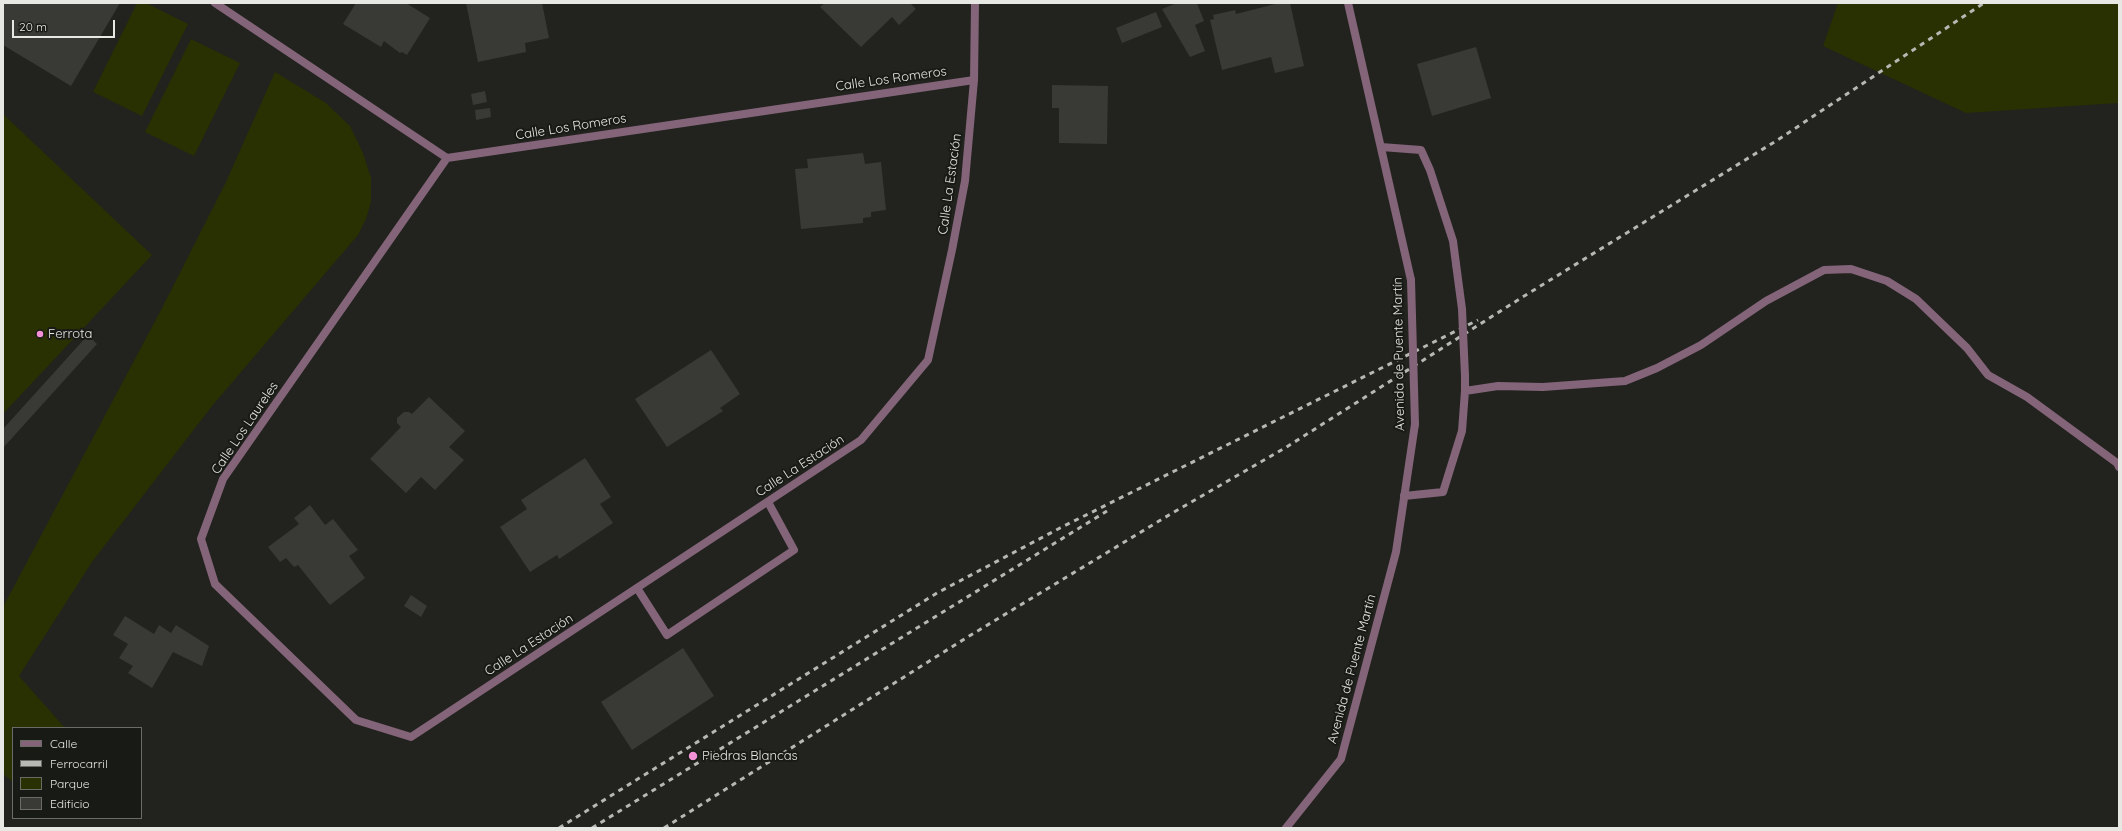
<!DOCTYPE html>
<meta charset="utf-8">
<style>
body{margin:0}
#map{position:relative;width:2122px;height:831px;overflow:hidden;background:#22231e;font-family:Quicksand,sans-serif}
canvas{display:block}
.frame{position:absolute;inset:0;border:4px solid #e7e7e4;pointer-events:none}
.legend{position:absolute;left:12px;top:727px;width:130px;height:92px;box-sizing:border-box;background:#181a15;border:1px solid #6b6c68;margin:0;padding:5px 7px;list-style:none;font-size:12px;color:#e7e7e4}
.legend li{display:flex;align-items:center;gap:8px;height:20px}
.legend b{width:20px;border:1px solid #6b6c68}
.scale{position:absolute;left:12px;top:20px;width:103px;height:18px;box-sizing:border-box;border:2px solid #e7e7e4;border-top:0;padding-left:5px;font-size:12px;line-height:14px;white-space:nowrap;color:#e7e7e4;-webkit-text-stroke:3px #181a15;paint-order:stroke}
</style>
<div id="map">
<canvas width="2122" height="831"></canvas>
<div class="frame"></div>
<ul class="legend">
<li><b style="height:5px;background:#836479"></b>Calle</li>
<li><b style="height:5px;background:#b7b7b3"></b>Ferrocarril</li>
<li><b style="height:11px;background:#293002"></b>Parque</li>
<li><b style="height:11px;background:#393a35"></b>Edificio</li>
</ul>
<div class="scale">20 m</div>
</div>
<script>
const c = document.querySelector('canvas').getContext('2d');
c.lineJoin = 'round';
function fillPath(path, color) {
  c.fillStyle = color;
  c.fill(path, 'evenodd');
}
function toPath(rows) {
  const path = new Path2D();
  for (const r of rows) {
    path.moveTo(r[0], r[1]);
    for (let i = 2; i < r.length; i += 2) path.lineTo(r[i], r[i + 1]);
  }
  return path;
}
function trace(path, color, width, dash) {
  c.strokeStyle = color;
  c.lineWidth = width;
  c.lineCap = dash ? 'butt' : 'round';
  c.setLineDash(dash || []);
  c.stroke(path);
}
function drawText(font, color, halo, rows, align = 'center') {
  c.font = font + ' Quicksand,sans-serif';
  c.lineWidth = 4;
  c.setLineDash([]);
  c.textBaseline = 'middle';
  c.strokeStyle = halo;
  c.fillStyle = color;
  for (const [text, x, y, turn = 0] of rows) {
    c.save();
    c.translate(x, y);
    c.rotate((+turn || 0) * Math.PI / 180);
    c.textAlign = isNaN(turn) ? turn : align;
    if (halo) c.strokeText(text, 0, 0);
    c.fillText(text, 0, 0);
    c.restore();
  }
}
const green = toPath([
 [137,3,146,3,188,24,142,116,93,92],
 [1838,3,2119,3,2119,103,1966,113,1823,46],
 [191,39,240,63,194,156,145,132],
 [275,72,326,103,350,126,363,153,371,178,371,202,366,219,358,235,212,406,92,562,19,676,65,728,13,728,13,782,3,774,3,607,161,310,225,184],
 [3,114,152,255,3,414]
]);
const building = toPath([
 [3,3,120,3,71,86,3,45],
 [356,3,406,3,430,18,407,55,402,52,400,53,384,41,381,47,343,24],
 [466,3,542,3,549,38,525,43,526,52,478,62],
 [825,3,910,3,916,9,899,25,892,17,861,47,820,7],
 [1177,3,1197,3,1204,21,1195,25,1205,51,1190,57,1162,9],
 [1279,3,1290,3,1304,66,1275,73,1271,57,1222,70,1210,20,1214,19,1213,15,1235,10,1236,14],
 [1156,12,1162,27,1122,43,1116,28],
 [1476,47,1491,98,1432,116,1417,64],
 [1052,85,1108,86,1107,144,1059,143,1059,108,1052,108],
 [485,91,487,102,473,105,471,94],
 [490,108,491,117,476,120,475,110],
 [863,153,865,164,881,162,886,210,871,212,871,217,863,218,863,223,801,229,795,169,808,168,807,159],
 [88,335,97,344,3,448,3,429],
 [711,350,740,394,720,408,723,411,667,447,635,399],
 [429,397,465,431,449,447,464,460,435,490,421,477,406,493,370,459,401,427,397,423,397,418,404,412,409,412,412,414],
 [585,458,611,497,600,504,613,523,559,559,557,555,530,572,500,527,527,509,521,500],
 [310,505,325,525,333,519,358,550,349,556,365,578,330,605,298,565,294,567,286,558,280,562,268,547,299,524,294,518],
 [411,595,427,606,421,617,404,606],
 [125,616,154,634,159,625,171,633,176,625,209,646,202,666,173,652,152,688,128,673,133,666,119,658,128,644,113,635],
 [683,648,714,696,632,750,601,702]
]);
const service = toPath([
 [637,588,667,635,794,550,768,502]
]);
const minor = toPath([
 [215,3,447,158,974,80],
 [1381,147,1421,150,1430,170,1453,241,1456,264],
 [447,158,223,479,201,539,215,584,356,720,411,737,861,440,928,360,952,250,965,181,974,80,975,3],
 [1465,376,1465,391],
 [1404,496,1443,492,1462,431,1465,391,1498,386,1543,387,1625,381,1657,368,1701,345,1766,301,1824,270,1851,269,1887,281,1916,299,1967,348,1988,375,2027,397,2117,463,2119,467]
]);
const tertiary = toPath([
 [1348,3,1411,280],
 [1286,828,1341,759,1396,552,1415,424]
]);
const rail = toPath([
 [559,828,937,593,1060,528,1478,320],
 [592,828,1107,511],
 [664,828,966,638,1169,515,1285,448,1521,298,1776,141,1984,3]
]);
const minorBridge = toPath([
 [1456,264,1462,309,1465,376]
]);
const tertiaryBridge = toPath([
 [1411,280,1415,424]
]);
const markers = [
 [40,334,4,"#f391d6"],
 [693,756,5,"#f391d6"]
];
const streetNames = [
 ["Calle Los Romeros",891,79,-8],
 ["Calle Los Romeros",571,127,-9],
 ["Calle La Estación",950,184,-82],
 ["Avenida de Puente Martín",1399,354,-91],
 ["Calle Los Laureles",245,428,-56],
 ["Calle La Estación",800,466,-33],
 ["Calle La Estación",529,645,-33],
 ["Avenida de Puente Martín",1352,669,-75]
];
const poiNames = [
 ["Ferrota",48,334],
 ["Piedras Blancas",702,756]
];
fillPath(green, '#293002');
fillPath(building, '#393a35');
trace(service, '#836479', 8);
trace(minor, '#836479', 8);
trace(tertiary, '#836479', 8);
trace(rail, '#b7b7b3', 3, [5, 5]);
trace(minorBridge, '#836479', 8);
trace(tertiaryBridge, '#836479', 8);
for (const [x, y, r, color] of markers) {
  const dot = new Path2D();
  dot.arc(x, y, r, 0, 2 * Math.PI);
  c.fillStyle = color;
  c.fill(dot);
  trace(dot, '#181a15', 1.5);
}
drawText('13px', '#e7e7e4', '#181a15', streetNames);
drawText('13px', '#e7e7e4', '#181a15', poiNames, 'left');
</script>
